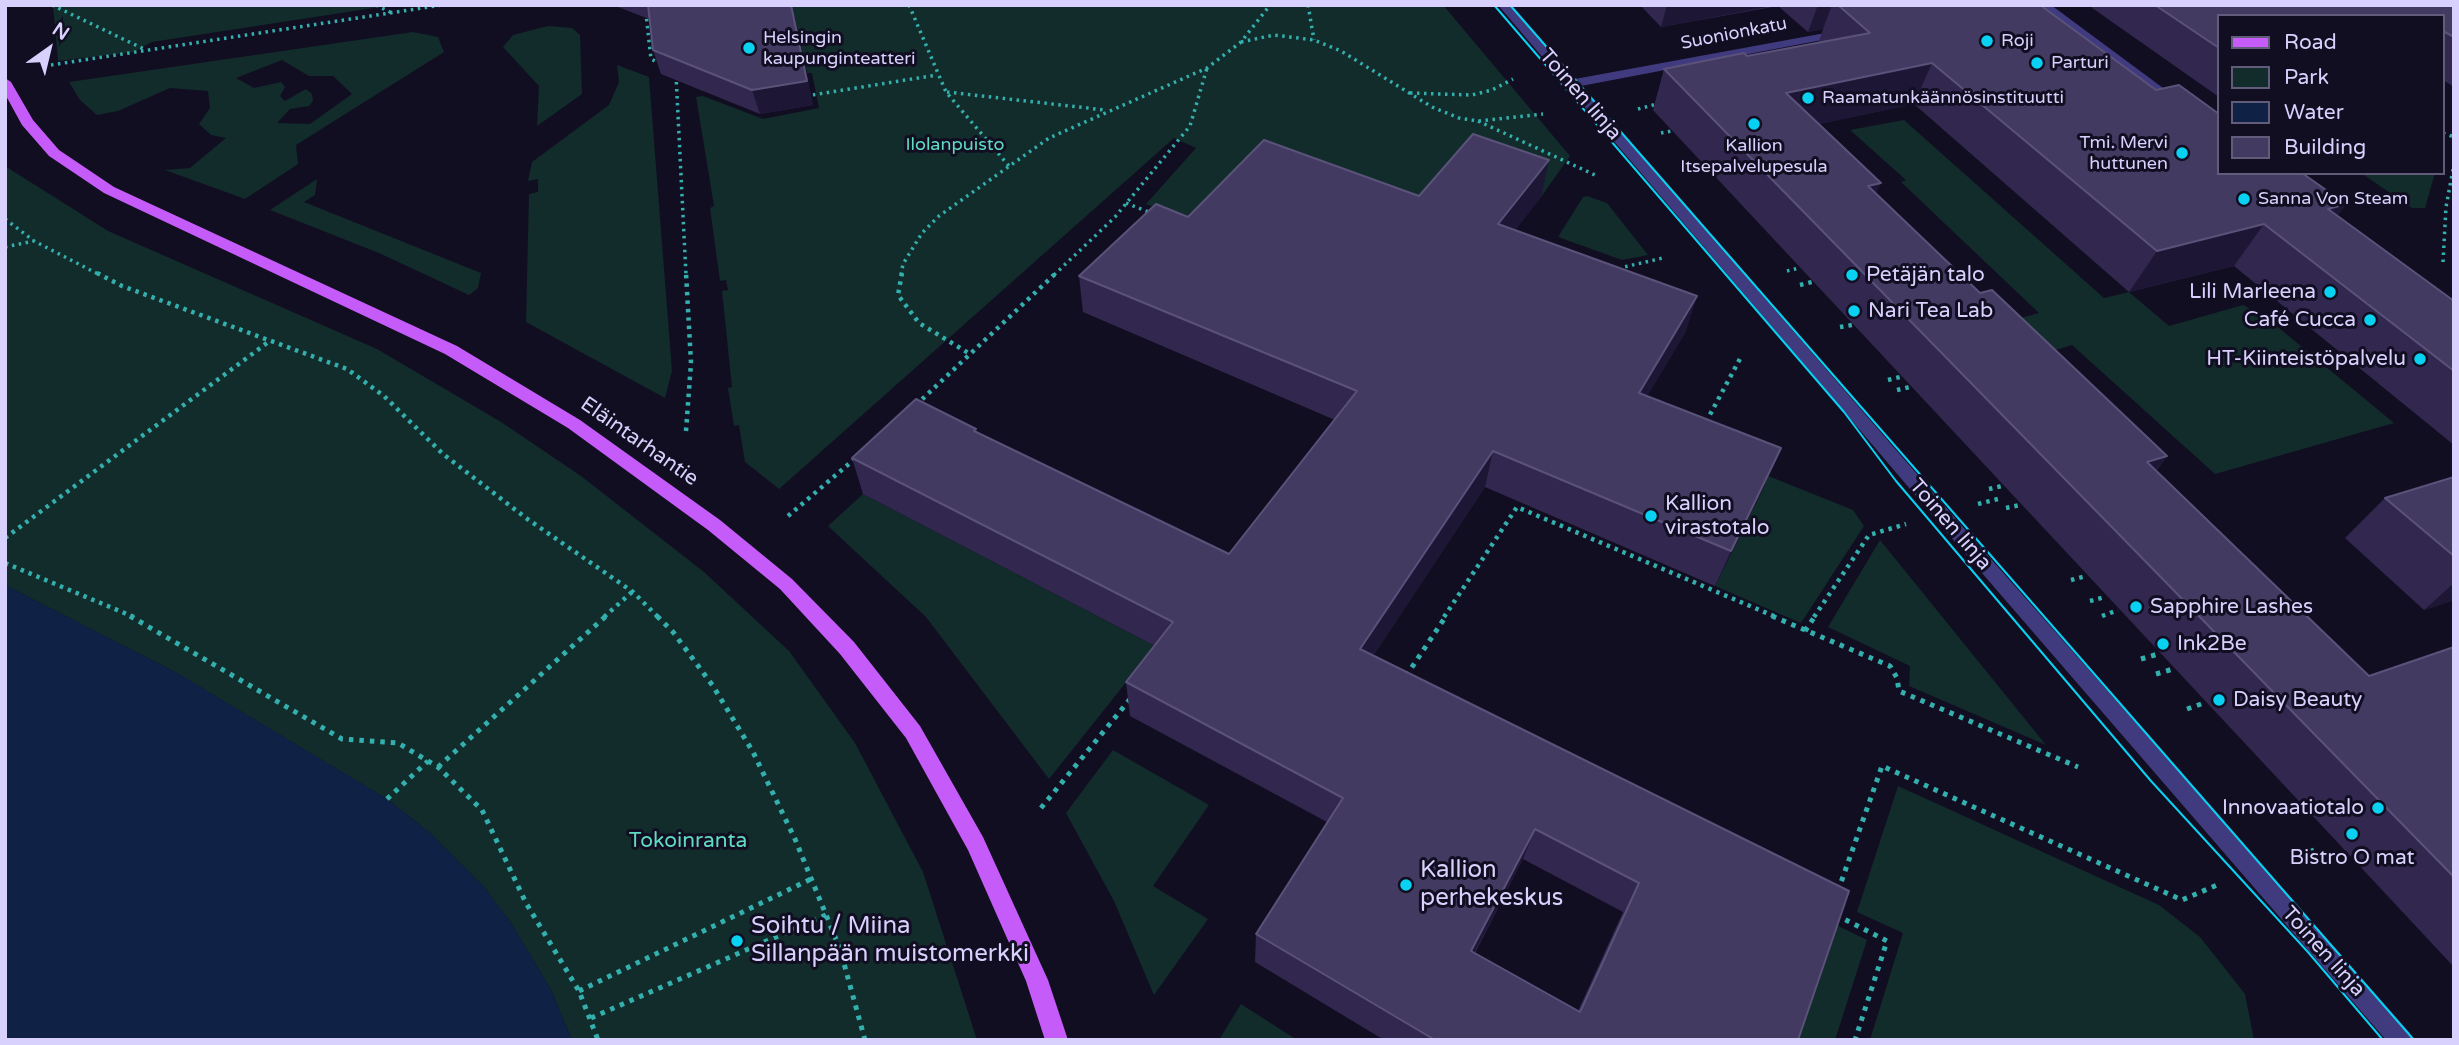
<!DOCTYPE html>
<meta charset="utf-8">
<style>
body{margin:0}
#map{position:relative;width:2459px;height:1045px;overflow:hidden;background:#120e22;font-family:"Varela Round",sans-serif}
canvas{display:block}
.frame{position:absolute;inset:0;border:7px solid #d8d1fd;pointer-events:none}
.legend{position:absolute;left:2217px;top:14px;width:228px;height:161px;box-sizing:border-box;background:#120e22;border:2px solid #615c7a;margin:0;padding:9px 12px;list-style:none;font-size:21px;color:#d8d1fd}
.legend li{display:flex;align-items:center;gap:14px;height:35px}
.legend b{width:35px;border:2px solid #615c7a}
.north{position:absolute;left:14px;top:14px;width:70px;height:70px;-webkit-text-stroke:5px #120e22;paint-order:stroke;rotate:34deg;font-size:19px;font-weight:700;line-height:28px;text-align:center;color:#d8d1fd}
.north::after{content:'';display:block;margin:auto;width:24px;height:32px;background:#d8d1fd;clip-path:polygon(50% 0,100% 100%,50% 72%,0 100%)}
</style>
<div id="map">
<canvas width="2459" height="1045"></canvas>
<div class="frame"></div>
<ul class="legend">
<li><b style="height:9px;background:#c55cf9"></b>Road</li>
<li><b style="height:19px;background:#122b2b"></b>Park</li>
<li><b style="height:19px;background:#0f2246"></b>Water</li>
<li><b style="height:19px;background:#433a62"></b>Building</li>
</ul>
<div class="north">N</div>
</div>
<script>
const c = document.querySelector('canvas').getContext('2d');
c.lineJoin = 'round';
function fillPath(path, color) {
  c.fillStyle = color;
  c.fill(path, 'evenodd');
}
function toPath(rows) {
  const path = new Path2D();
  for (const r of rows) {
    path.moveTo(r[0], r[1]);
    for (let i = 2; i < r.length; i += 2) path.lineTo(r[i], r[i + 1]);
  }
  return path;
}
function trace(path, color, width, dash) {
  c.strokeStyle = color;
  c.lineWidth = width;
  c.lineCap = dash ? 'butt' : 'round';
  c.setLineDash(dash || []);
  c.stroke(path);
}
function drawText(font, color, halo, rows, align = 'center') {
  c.font = font + ' "Varela Round",sans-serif';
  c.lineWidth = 6;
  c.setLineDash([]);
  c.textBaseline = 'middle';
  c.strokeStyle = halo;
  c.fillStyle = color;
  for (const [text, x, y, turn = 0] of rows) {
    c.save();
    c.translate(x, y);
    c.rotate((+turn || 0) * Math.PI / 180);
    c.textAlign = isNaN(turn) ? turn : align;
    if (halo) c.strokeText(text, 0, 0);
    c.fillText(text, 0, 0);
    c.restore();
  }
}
const green = toPath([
 [53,5,393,5,152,42,134,52,58,61],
 [792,5,1443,5,1570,156,1541,197,1467,171,1402,228,1212,229,1146,204,1196,148,1174,138,779,489,745,462,739,425,734,426,728,388,732,387,722,291,728,290,726,280,720,281,710,208,714,206,696,97,703,96,763,119,819,108,812,73,807,73],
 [548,26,572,28,580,35,582,94,537,126,539,86,503,47,513,35],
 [413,32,438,37,444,52,296,145,298,164,245,199,165,170,190,168,226,138,211,135,199,124,210,108,208,91,170,88,118,111,97,115,80,100,69,82],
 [282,60,309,76,333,76,352,94,310,124,277,123,290,109,309,106,313,101,312,94,306,89,285,101,280,96,285,87,281,82,254,88,236,78],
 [617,65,649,77,672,371,665,398,526,322,529,194,538,192,538,179,528,181,532,162,609,105,619,82],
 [1904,120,2104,298,2129,292,2169,326,2243,305,2267,318,2394,423,2215,474,2072,345,2025,359,1991,326,2039,313,1901,182,1906,180,1850,130],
 [5,166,108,231,377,349,501,422,581,476,704,572,789,651,855,743,923,872,977,1040,572,1040,551,990,511,923,484,887,430,833,387,799,177,673,5,585],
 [2361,173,2435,173,2425,208,2412,208],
 [317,179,315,195,304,202,481,273,478,288,469,295,379,253,270,210],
 [1587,196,1607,203,1648,255,1622,260,1558,237,1583,197],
 [1701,449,1853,510,1864,526,1801,623,1715,586,1765,485],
 [863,494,1155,646,1049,779,926,617,828,526],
 [1880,540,2046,745,1909,686,1910,666,1828,627],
 [1113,750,1209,805,1153,886,1208,919,1154,995,1114,901,1066,813],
 [1898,786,2159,905,2200,937,2245,994,2254,1040,1870,1040,1903,933,1857,912],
 [1826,920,1867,940,1835,1040,1784,1040],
 [1241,1004,1297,1040,1219,1040]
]);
const water = toPath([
 [5,585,177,673,387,799,430,833,484,887,511,923,551,990,572,1040,5,1040]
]);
const pathFar2 = toPath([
 [52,5,146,50],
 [376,5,392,13],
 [645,5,651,59,661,64],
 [909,5,946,92,1009,166],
 [1308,5,1314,40],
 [1241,42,1274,35,1314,40,1341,51,1432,107,1459,118,1478,121,1543,114],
 [51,65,442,5],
 [676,75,686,275],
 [947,92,1105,110],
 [1410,93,1472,95,1492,90,1513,79],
 [806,96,937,75],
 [1638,109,1657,104],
 [1478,121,1595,175],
 [1661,133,1672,131],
 [2443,133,2454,137],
 [1126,203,1151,213],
 [5,219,34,241,100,275],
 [5,247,34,241],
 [2443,262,2446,207,2454,164],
 [1787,271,1799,268],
 [1621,272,1624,267,1663,258],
 [901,275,903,264,922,233,939,216,1049,138,1207,68,1241,42,1270,5],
 [1054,275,1115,217,1190,126,1207,68]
]);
const pathFar1 = toPath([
 [97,273,122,286,347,369,384,396,443,454,526,518,633,592,658,617],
 [902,273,898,295,919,323,970,354],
 [1800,285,1812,282],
 [1840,327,1852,325],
 [1888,380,1900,377],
 [1897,390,1910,387],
 [916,405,1056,273],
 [1706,422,1742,355],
 [686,431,691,363,686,273],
 [1989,489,2002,486],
 [1978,504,1998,499],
 [2006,508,2020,505],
 [788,516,857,457],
 [5,538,271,340],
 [5,563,134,617],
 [2071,580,2086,576],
 [2090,601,2105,597],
 [2102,616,2118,610],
 [604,617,632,592],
 [1444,617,1517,507,1776,617],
 [1814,617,1869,535,1906,524]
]);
const path = toPath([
 [130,616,342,739,398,743,438,767,482,810,526,903,579,991,598,1040],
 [657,616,673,632,713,686,753,752,795,839,840,949,865,1040],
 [1772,616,1890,666,1897,678,1899,691,2078,767],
 [1805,631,1815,616],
 [2141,659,2158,654],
 [2156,674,2173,669],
 [1406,676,1446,616],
 [2187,709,2204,703],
 [438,767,606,616],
 [387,799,428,761],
 [1041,808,1131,698],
 [2291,858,2314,850],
 [1838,891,1882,766,2182,900,2217,885],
 [1836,915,1887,941,1855,1040],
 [579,991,811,879],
 [591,1018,826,915]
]);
const minor = toPath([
 [1498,5,1511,5,1575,79,1847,29,1849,32,1843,36,1581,86,1968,533,2409,1032,2412,1040,2386,1040,1956,543,1498,5],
 [2037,5,2051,5,2182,102,2176,106,2171,105,2037,5]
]);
const major = toPath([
 [5,78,11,82,33,120,59,150,114,187,457,346,580,420,720,520,792,579,854,642,920,726,983,837,1048,980,1068,1040,1045,1040,1026,981,968,850,906,738,840,654,780,589,708,530,568,428,445,354,104,193,49,156,22,125,5,94,5,78]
]);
const tram = toPath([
 [1494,5,1844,412,1896,481,2151,781,2307,951,2383,1040],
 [1510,5,2414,1040]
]);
const wall = toPath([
 [613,5,792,5,813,105,760,114,661,74,653,50,649,19],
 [1640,5,2040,5,2156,90,2346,204,2337,216,2454,301,2454,445,2234,266,2129,292,1914,104,1819,124,1876,193,1980,293,2167,456,2156,471,2369,676,2454,647,2454,967,1653,110,1664,69,1747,56,1819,42,1823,29,1808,32,1778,6,1661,27],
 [2088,5,2454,5,2454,87,2443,80,2443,16,2219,16,2219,97],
 [1419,196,1541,197,1515,230,1697,296,1685,333,1647,396,1781,448,1715,586,1485,487,1373,656,1849,891,1798,1040,1384,1040,1255,962,1256,934,1327,822,1130,716,1126,682,1155,646,863,494,852,458,976,429,977,433,1229,554,1335,420,1083,312,1079,276,1188,217],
 [1523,859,1623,912,1578,1011,1475,953],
 [2454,477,2454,600,2424,610,2345,538,2385,498]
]);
const shadedWall = toPath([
 [791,5,792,5,813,105,760,114,752,90],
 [1667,5,1778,5,1661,27],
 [1818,5,1832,5,1823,29,1808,32],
 [1932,63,1914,104,1771,134,1786,93],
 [1549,160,1541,197,1491,261,1498,224],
 [1881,183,1863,224,1868,186],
 [2346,204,2314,246,2296,250,2328,209],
 [2264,224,2234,266,2129,292,2157,251],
 [1697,296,1685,333,1627,430,1639,393],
 [1781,448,1765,484,1715,586,1731,551],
 [1493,451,1485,487,1355,683,1360,649],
 [2167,456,2135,497,2147,462],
 [2454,583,2454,600,2424,610],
 [1535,829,1523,859,1461,978,1471,951]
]);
const building = toPath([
 [648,5,791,5,807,81,752,90,653,50,648,5],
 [1838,5,2040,5,2156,90,2179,85,2219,114,2219,173,2302,173,2346,204,2328,209,2454,301,2454,371,2264,224,2157,251,1932,63,1786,93,1881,183,1868,186,1980,293,1992,290,2167,456,2147,462,2369,676,2454,647,2454,877,1664,69,1744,53,1747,56,1870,33,1838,5],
 [2155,5,2454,5,2454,37,2443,31,2443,16,2219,16,2219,48,2155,5],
 [1473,134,1549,160,1498,224,1697,296,1639,393,1781,448,1731,551,1493,451,1360,649,1849,891,1798,1040,1435,1040,1256,934,1343,798,1126,682,1173,622,852,458,916,399,976,429,974,431,1229,554,1357,391,1079,276,1156,204,1188,217,1264,140,1419,196,1473,134],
 [1535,829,1639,883,1580,1012,1471,951,1535,829],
 [2454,477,2454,556,2385,498,2454,477]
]);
const markers = [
 [1987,41,7,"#08d1f2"],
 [749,48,7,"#08d1f2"],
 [2037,63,7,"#08d1f2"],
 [1808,98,7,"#08d1f2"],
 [1754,124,7,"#08d1f2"],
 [2182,153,7,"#08d1f2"],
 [2244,199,7,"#08d1f2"],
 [1852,275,7,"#08d1f2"],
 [2330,292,7,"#08d1f2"],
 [1854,311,7,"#08d1f2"],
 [2370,320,7,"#08d1f2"],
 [2420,359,7,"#08d1f2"],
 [1651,516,7,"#08d1f2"],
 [2136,607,7,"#08d1f2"],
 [2163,644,7,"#08d1f2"],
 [2219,700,7,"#08d1f2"],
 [2378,808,7,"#08d1f2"],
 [2352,834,7,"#08d1f2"],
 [1406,885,7,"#08d1f2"],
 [737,941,7,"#08d1f2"]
];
const farStreetnames = [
 ["Suonionkatu",1734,34,-11]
];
const farPoinames = [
 ["Helsingin",763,38],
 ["kaupunginteatteri",763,59],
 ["Roji",2001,41],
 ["Parturi",2051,63],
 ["Raamatunkäännösinstituutti",1822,98],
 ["Tmi. Mervi",2168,143,"right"],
 ["huttunen",2168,164,"right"],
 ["Kallion",1754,146,"center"],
 ["Itsepalvelupesula",1754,167,"center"],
 ["Sanna Von Steam",2258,199]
];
const farParknames = [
 ["Ilolanpuisto",955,145]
];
const streetNames = [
 ["Toinen linja",1580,95,49],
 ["Eläintarhantie",639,442,35],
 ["Toinen linja",1950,525,49],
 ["Toinen linja",2323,952,48]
];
const poiNames = [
 ["Petäjän talo",1866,275],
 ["Lili Marleena",2316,292,"right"],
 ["Nari Tea Lab",1868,311],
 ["Café Cucca",2356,320,"right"],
 ["HT-Kiinteistöpalvelu",2406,359,"right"],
 ["Kallion",1665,504],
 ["virastotalo",1665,528],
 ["Sapphire Lashes",2150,607],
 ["Ink2Be",2177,644],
 ["Daisy Beauty",2233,700],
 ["Innovaatiotalo",2364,808,"right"],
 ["Bistro O mat",2352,858,"center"]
];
const parkNames = [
 ["Tokoinranta",688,841]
];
const nearPoinames = [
 ["Kallion",1420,871],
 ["perhekeskus",1420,899],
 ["Soihtu / Miina",751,927],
 ["Sillanpään muistomerkki",751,955]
];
fillPath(green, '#122b2b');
fillPath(water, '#0f2246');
trace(pathFar2, '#33b0ad', 3.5, [2.5, 4.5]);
trace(pathFar1, '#33b0ad', 4.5, [3.5, 5]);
trace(path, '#33b0ad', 5, [4.5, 6]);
fillPath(minor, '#403b7f');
fillPath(major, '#c55cf9');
trace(tram, '#08d1f2', 2);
fillPath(wall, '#32284f');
fillPath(shadedWall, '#1d1635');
fillPath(building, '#433a62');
trace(building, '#5b527a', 2);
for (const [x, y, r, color] of markers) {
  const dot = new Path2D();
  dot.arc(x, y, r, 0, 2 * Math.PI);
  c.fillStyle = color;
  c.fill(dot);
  trace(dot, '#120e22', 2.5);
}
drawText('18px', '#d8d1fd', '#120e22', farStreetnames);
drawText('18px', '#d8d1fd', '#120e22', farPoinames, 'left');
drawText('18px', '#5fdbc1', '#120e22', farParknames);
drawText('21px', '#d8d1fd', '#120e22', streetNames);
drawText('21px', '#d8d1fd', '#120e22', poiNames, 'left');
drawText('21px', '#5fdbc1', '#120e22', parkNames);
drawText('24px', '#d8d1fd', '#120e22', nearPoinames, 'left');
</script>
